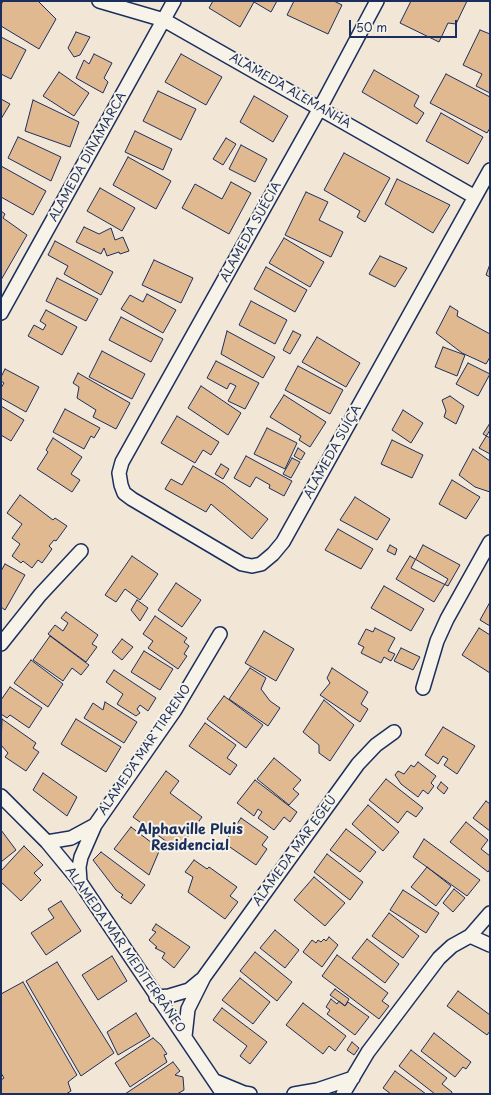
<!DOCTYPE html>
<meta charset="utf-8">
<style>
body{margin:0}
#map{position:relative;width:491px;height:1095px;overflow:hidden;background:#f2e7d7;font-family:"Playpen Sans",sans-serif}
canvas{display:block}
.frame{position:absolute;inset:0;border:2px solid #1b2f5e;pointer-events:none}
.scale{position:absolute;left:349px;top:20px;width:108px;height:18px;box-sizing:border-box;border:2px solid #1b2f5e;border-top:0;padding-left:5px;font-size:12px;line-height:14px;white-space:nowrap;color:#1b2f5e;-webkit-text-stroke:3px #f7f3e8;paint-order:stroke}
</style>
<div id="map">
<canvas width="491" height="1095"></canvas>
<div class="frame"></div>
<div class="scale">50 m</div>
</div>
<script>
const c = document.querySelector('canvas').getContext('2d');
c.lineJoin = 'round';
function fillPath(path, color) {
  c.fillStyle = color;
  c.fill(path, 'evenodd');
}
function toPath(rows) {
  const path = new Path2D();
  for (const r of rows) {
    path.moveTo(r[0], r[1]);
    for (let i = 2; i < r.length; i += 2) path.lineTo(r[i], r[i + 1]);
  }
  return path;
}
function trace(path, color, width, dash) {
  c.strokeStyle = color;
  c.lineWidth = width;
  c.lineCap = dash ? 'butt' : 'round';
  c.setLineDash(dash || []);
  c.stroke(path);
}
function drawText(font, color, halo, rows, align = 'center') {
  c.font = font + ' "Playpen Sans",sans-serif';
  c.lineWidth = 4;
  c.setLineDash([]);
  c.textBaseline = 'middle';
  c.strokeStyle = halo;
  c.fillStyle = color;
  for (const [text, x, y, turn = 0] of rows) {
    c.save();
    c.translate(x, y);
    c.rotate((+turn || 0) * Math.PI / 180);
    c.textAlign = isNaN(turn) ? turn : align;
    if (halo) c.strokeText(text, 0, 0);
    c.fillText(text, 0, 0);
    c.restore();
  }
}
const building = toPath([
 [3,1,38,1,56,19,39,49,1,26,1,5,3,1],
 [213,1,277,1,271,12,254,2,240,27,209,8,213,1],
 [294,1,334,1,342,5,328,34,287,15,294,1],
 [411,1,467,1,456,24,448,23,439,42,400,23,411,1],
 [480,30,490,34,490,93,476,86,482,74,463,65,480,30],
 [76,32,90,37,80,55,74,57,68,48,76,32],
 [1,37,26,50,11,79,1,74,1,37],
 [94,54,112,63,104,78,108,82,103,93,76,78,84,60,89,64,94,54],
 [181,54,222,77,206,105,165,82,181,54],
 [374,70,419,96,414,106,424,113,417,124,362,92,374,70],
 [59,72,89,93,74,116,43,96,59,72],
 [446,74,490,97,490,128,487,133,430,103,446,74],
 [158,91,196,109,181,140,143,121,158,91],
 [254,96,288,116,273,142,240,122,254,96],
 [1,99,10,104,1,119,1,99],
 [33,100,79,122,70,147,25,131,33,100],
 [441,113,483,137,468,164,426,141,441,113],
 [135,131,172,149,163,170,125,152,135,131],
 [18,137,61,157,51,181,8,158,18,137],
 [226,138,236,144,223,165,213,159,226,138],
 [241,145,267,159,255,182,229,169,241,145],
 [344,153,390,178,365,222,357,217,360,211,324,190,344,153],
 [128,157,171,181,156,209,113,185,128,157],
 [1,166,46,191,33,215,1,197,1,166],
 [397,179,450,205,433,233,385,204,397,179],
 [231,182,251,193,229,234,182,208,195,184,222,199,231,182],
 [100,188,135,208,122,231,87,211,100,188],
 [306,192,328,202,319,220,343,232,331,257,285,235,306,192],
 [1,211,5,214,3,218,27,235,1,280,1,211],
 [84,227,99,234,111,228,115,240,123,237,129,251,120,254,119,252,107,256,104,248,101,254,76,242,84,227],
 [284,238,324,262,310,287,269,263,284,238],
 [55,241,113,272,101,295,64,274,68,266,48,255,55,241],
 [380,256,407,268,395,287,369,274,380,256],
 [154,260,193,278,181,303,142,285,154,260],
 [490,264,490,277,486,275,490,264],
 [266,267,307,290,295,312,254,289,266,267],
 [57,278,98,299,86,321,46,301,57,278],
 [147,294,176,310,163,333,121,309,130,295,143,302,147,294],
 [251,301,287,320,275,344,239,325,251,301],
 [450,306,458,311,457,316,490,334,490,357,486,364,462,353,436,333,450,306],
 [46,310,77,327,62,355,28,336,34,325,43,330,46,325,40,321,46,310],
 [121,317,163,339,151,362,109,340,121,317],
 [227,331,275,357,263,378,221,354,227,331],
 [293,331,301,335,290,354,283,350,293,331],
 [317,337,360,363,346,387,302,362,317,337],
 [443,347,465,355,457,376,435,367,443,347],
 [102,351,145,374,132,399,89,377,102,351],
 [216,361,259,383,245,409,228,401,236,386,230,383,227,389,207,378,216,361],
 [468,363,490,374,478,396,456,384,468,363],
 [298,366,343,390,330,414,285,390,298,366],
 [5,369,39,387,26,412,1,398,1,388,4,383,1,381,1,377,5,369],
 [78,373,130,403,116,429,93,417,96,410,77,398,79,387,73,383,78,373],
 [201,386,241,413,228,435,188,408,201,386],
 [284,395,326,422,310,447,299,440,301,436,270,417,284,395],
 [450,396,464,406,456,424,444,417,446,411,442,400,450,396],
 [1,406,24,420,11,441,1,435,1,406],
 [65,409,100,428,94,438,91,436,84,449,53,432,65,409],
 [403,410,423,423,411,443,392,430,403,410],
 [177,416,219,442,211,455,203,450,195,463,161,443,177,416],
 [490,423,490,438,483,434,490,423],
 [267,428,297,443,285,469,254,454,267,428],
 [490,430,490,454,479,448,490,430],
 [53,438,82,457,71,474,80,480,72,492,37,469,48,452,46,450,53,438],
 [392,440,423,455,412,478,381,464,392,440],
 [298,448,305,453,301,460,294,456,298,448],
 [473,449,490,461,490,492,475,487,459,475,473,449],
 [246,456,292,481,284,496,269,488,270,485,256,477,250,487,234,478,246,456],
 [292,458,300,462,291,478,283,474,292,458],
 [221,464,229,469,223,479,215,474,221,464],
 [193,466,224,484,268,519,252,539,211,504,206,512,165,489,171,479,182,485,193,466],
 [452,480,480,497,466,519,439,504,452,480],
 [20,495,53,520,55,518,67,526,56,541,54,540,49,546,52,549,42,563,38,560,32,568,23,561,21,563,12,556,20,544,12,538,22,524,7,513,20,495],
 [355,497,390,519,377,540,340,520,355,497],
 [338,529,373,549,361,569,325,550,338,529],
 [390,545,397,549,395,555,387,551,390,545],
 [423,545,460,565,448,586,411,568,423,545],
 [132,556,158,574,140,600,125,589,116,602,105,595,132,556],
 [410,556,448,579,434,602,396,579,410,556],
 [5,564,25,575,5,610,1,607,1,571,5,564],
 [176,583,201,600,182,627,158,610,176,583],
 [384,586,424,609,411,631,371,608,384,586],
 [137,600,148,608,140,621,131,610,137,600],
 [490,602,490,626,480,620,490,602],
 [66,612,98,635,92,644,97,647,86,662,48,634,55,625,63,631,68,623,61,618,66,612],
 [155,616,187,638,184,642,189,646,184,654,187,656,178,669,148,648,153,641,143,634,155,616],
 [375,628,395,638,388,651,395,654,391,661,384,657,381,663,361,653,364,647,358,644,366,629,373,632,375,628],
 [479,628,490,635,490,673,462,655,479,628],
 [264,631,294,649,276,681,245,663,264,631],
 [50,636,89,665,81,675,72,668,63,681,33,660,50,636],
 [122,639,133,647,122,660,112,652,122,639],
 [401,648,420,657,413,670,394,661,401,648],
 [144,651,173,669,160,690,131,672,144,651],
 [31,660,63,684,48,707,14,683,31,660],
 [250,668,266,678,261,689,270,701,280,708,268,726,229,699,250,668],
 [332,668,368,692,361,704,368,709,360,722,320,695,330,683,327,678,332,668],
 [114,670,156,698,148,711,140,705,137,709,140,713,136,716,117,704,123,694,106,682,114,670],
 [10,687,42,708,29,728,10,715,7,718,1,714,1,700,10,687],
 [224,696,263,725,246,748,207,719,224,696],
 [324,700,354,725,330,761,319,753,319,745,303,732,324,700],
 [105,702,137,722,124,743,84,718,93,703,103,710,105,702],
 [2,719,36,743,33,748,39,752,26,771,5,757,8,753,1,745,2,719],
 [76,719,121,747,106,772,61,744,76,719],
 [205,723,236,745,227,758,237,765,230,775,189,746,205,723],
 [443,727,475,746,457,774,444,765,448,759,443,756,438,764,425,755,443,727],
 [274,758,301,780,293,789,299,794,289,805,257,779,274,758],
 [418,762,436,776,431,783,434,786,428,794,423,790,418,797,401,784,395,775,398,771,404,774,411,765,414,767,418,762],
 [166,771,179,781,170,793,202,817,178,850,133,817,166,771],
 [43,773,77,797,67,816,33,790,43,773],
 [386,779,423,808,416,817,407,811,398,823,369,800,386,779],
 [255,780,297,812,290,822,284,817,274,830,258,818,262,812,258,809,254,816,237,803,255,780],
 [441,782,448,788,444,794,437,788,441,782],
 [486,801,490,804,490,831,473,818,486,801],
 [368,805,399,832,383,851,352,824,368,805],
 [241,818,268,837,262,845,267,849,256,865,224,843,241,818],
 [466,822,488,840,481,849,490,856,490,869,488,872,450,842,466,822],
 [131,827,160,849,149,875,114,849,131,827],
 [346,829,376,852,360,872,330,850,346,829],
 [1,830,16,850,1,862,1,830],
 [424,839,480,880,467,896,413,857,424,839],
 [24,846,43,865,34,873,41,880,21,901,1,882,1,871,24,846],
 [101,852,145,885,131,904,121,897,123,895,116,890,93,860,101,852],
 [327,854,363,882,350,900,314,872,327,854],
 [194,860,207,869,209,867,237,887,230,896,238,902,225,919,188,892,193,877,185,872,194,860],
 [427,867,451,886,436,906,411,887,427,867],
 [314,877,345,903,325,926,294,900,314,877],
 [454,889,465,898,453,912,443,903,454,889],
 [403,890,439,913,426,933,390,910,403,890],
 [61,901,81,931,46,955,31,933,54,918,48,909,61,901],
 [389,913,419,936,403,958,372,936,389,913],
 [156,924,190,947,174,968,162,958,165,953,155,948,157,947,149,940,156,932,152,930,156,924],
 [275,930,299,950,285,968,260,948,275,930],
 [329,937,338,945,322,967,303,952,312,940,316,943,318,940,321,942,324,939,326,941,329,937],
 [367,939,399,964,385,983,352,958,367,939],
 [255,952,292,982,277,1001,240,971,255,952],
 [337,955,388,993,382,1001,389,1006,379,1019,322,976,337,955],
 [112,956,127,981,98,1000,82,975,112,956],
 [57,962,114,1053,81,1076,26,981,57,962],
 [240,978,270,1002,253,1024,222,1000,240,978],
 [23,982,77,1075,68,1082,71,1091,66,1094,1,1094,1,1080,4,1078,1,1073,1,994,23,982],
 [335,989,349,999,345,1006,330,995,335,989],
 [458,991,490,1015,490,1031,487,1035,447,1006,458,991],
 [331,999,337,1004,339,1001,345,1006,348,1002,369,1017,355,1035,327,1014,330,1010,326,1007,331,999],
 [303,1003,346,1036,335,1051,329,1046,323,1054,286,1025,303,1003],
 [222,1008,267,1042,250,1064,240,1056,247,1046,213,1020,222,1008],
 [136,1013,150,1036,118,1055,107,1032,136,1013],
 [434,1033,471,1062,466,1069,463,1067,455,1077,421,1051,434,1033],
 [153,1038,161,1045,167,1054,164,1055,167,1062,130,1087,115,1063,153,1038],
 [352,1042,359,1048,354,1055,347,1050,352,1042],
 [411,1050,447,1078,442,1084,452,1092,451,1094,435,1094,399,1066,411,1050],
 [173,1062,180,1071,175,1075,183,1077,184,1090,177,1094,125,1094,173,1062],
 [395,1071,426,1094,391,1094,383,1088,395,1071]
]);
const street = toPath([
 [99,1,164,20,475,197],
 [377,1,320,108,122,462,119,473,121,485,124,493,132,499,242,564,252,566,261,564,273,554,283,542,490,170],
 [1,313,174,1],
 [1,644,40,595,81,551],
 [423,688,437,641,447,619,490,542],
 [1,796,47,842,80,882,223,1094],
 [47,842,71,838,95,825],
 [80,882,79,867,81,857,95,825,175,710,220,634],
 [470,936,490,945],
 [156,997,169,996,189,990,201,980],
 [185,1036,188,1009,204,977,358,764,376,745,394,732],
 [215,1081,244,1093,250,1094],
 [294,1094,317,1090,353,1078],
 [343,1094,368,1052,439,958,452,946,470,936,490,913]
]);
const streetNames = [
 ["ALAMEDA ALEMANHA",290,91,30],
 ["ALAMEDA DINAMARCA",88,157,-61],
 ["ALAMEDA SUÉCIA",251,232,-61],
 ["ALAMEDA SUÍÇA",333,452,-61],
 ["ALAMEDA MAR TIRRENO",145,750,-56],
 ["ALAMEDA MAR EGEU",295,851,-54],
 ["ALAMEDA MAR MEDITERRÂNEO",125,950,55]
];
const quarterNames = [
 ["Alphaville Pluis",190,830],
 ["Residencial",190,846]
];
fillPath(building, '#e0b991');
trace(building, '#1b2f5e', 1);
trace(street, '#1b2f5e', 16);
trace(street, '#f7f3e8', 13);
drawText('12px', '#1b2f5e', '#f7f3e8', streetNames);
drawText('bold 14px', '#1b2f5e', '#f7f3e8', quarterNames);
</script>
